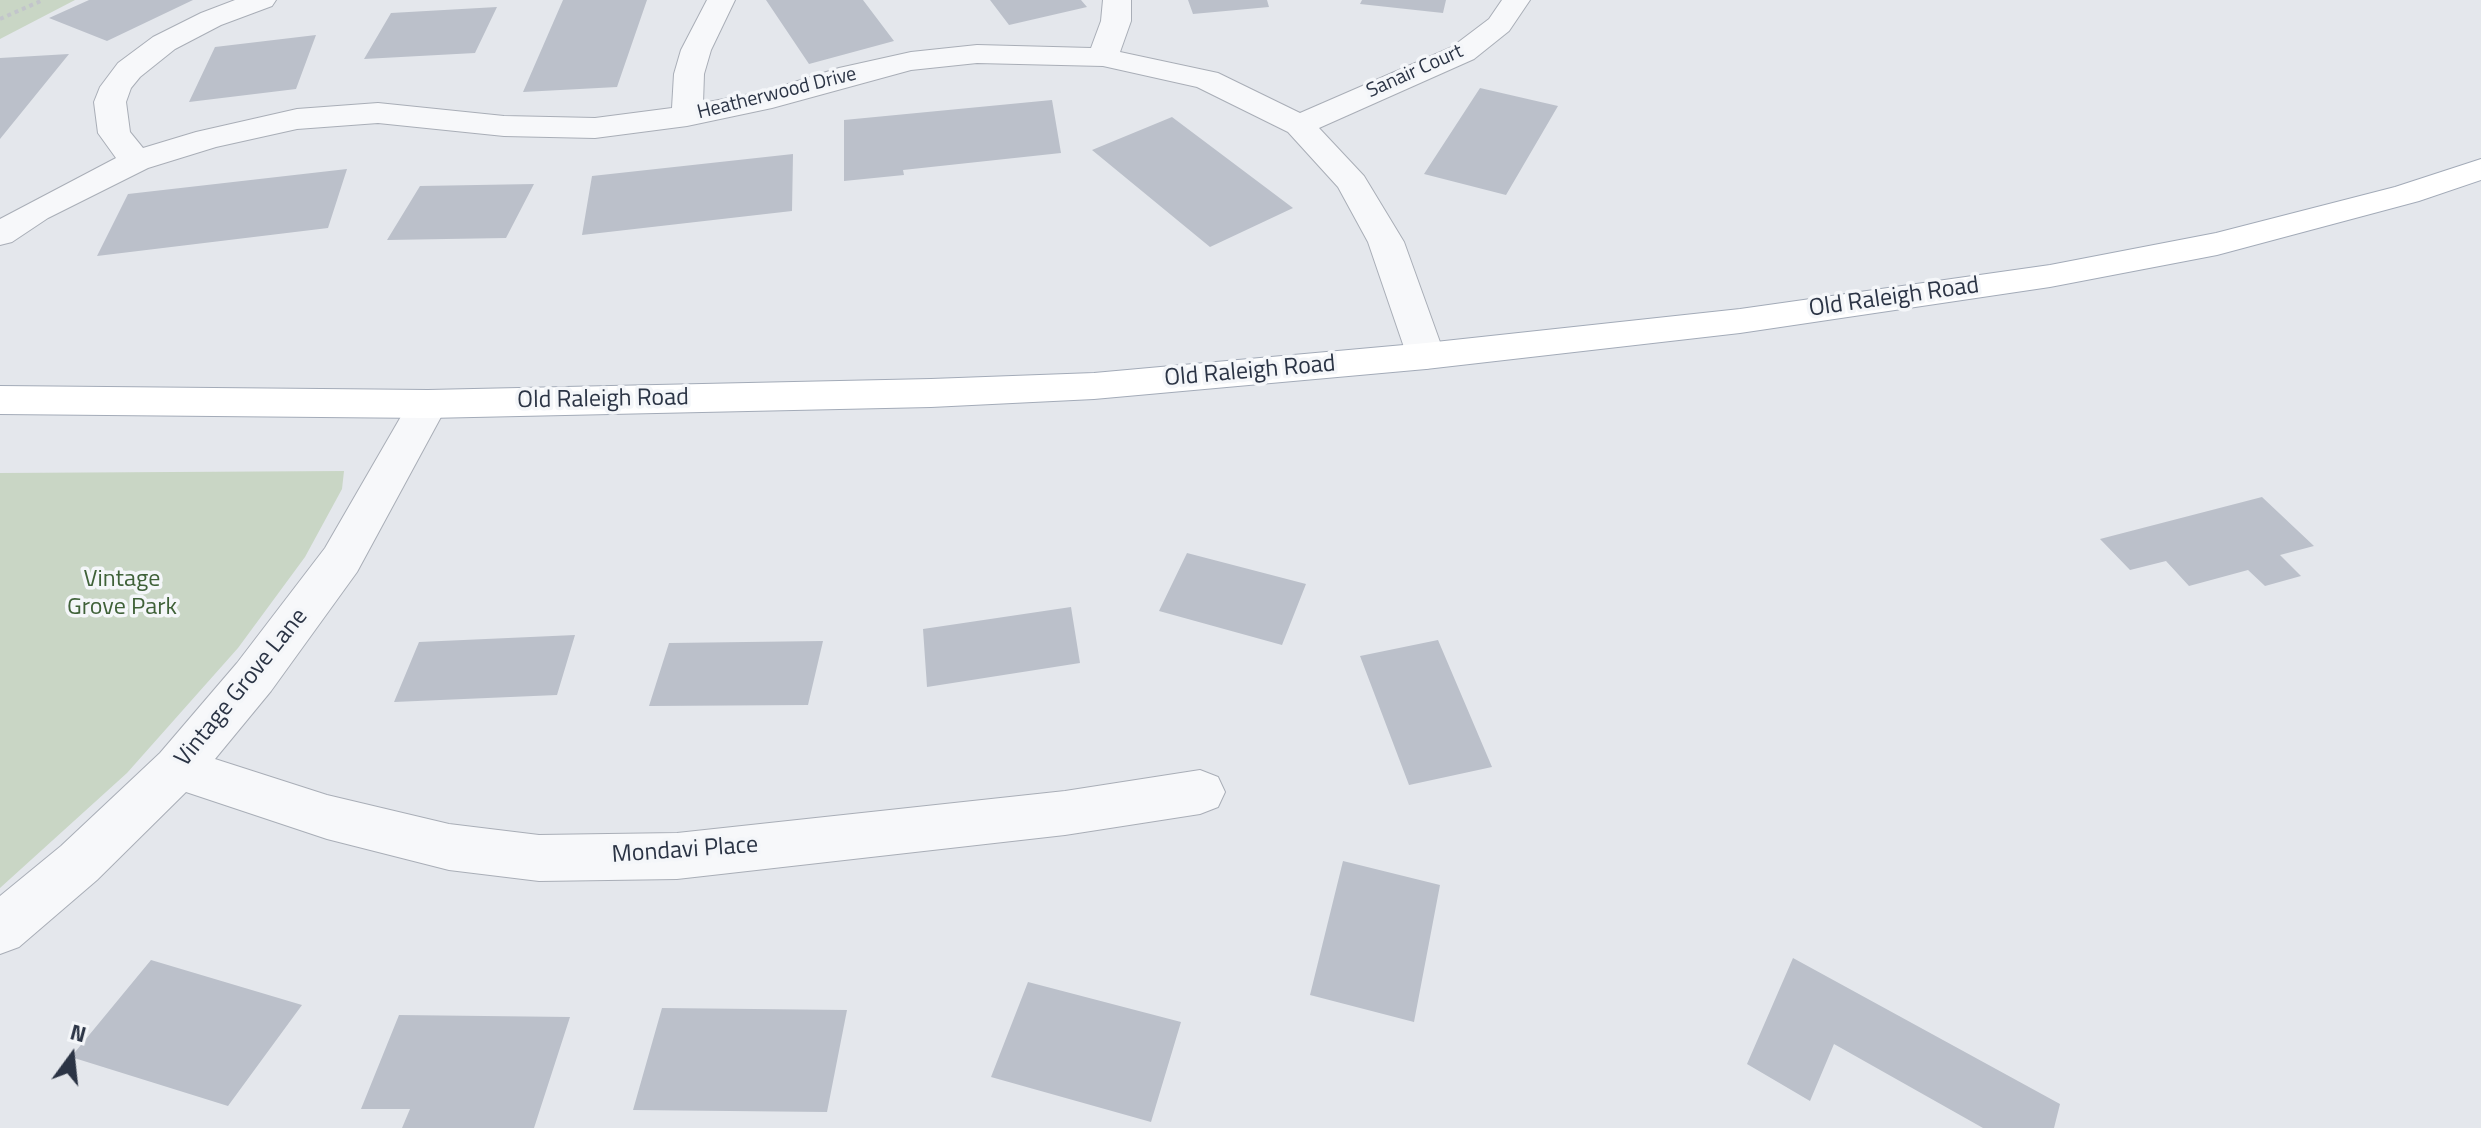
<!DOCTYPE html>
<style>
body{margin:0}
#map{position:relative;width:2481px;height:1128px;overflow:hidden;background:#e4e7ec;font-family:"Titillium Web",sans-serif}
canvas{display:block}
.north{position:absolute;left:32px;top:1016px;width:80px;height:80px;-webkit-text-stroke:6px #f4f6f9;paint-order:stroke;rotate:15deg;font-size:22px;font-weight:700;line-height:32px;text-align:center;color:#2b3445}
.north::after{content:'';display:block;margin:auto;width:28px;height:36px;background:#2b3445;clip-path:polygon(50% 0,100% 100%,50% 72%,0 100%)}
</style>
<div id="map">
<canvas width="2481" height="1128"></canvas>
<div class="north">N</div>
</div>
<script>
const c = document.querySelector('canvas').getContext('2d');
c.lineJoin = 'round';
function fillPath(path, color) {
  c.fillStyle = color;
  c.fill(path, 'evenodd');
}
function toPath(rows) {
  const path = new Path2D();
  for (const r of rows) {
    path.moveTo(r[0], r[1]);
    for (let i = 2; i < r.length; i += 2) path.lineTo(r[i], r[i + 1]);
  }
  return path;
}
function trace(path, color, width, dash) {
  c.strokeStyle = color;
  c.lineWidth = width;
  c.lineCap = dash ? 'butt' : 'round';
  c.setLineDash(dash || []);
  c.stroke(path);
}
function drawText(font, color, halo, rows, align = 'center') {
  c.font = font + ' "Titillium Web",sans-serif';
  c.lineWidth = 7;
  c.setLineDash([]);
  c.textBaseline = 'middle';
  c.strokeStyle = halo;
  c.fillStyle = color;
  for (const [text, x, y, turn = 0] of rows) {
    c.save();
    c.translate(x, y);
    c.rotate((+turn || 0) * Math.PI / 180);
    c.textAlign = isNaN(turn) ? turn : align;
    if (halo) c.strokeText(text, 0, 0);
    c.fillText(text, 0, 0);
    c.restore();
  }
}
const green = toPath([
 [0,0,75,0,0,39],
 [344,471,342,489,305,557,238,648,127,773,0,888,0,473]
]);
const building = toPath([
 [89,0,193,0,107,41,49,18],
 [563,0,647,0,617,87,523,92],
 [766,0,863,0,894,41,809,64],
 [990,0,1081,0,1087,7,1009,25],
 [1188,0,1267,0,1269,7,1193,14],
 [1362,0,1446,0,1443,13,1360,4],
 [497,7,475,53,364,59,391,13],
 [316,35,296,89,189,102,215,47],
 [69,54,0,139,0,58],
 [1480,88,1558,106,1506,195,1424,174],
 [1052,100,1061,153,903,170,904,175,844,181,844,120],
 [1172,117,1293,208,1210,247,1092,150],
 [793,154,792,211,582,235,592,176],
 [347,169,328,228,97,256,128,194],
 [534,184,506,238,387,240,420,186],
 [2262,497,2314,546,2280,555,2301,576,2265,586,2248,570,2189,586,2166,561,2130,570,2100,539],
 [1187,553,1306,584,1282,645,1159,611],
 [1071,607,1080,663,927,687,923,629],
 [575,635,557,695,394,702,419,642],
 [1438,640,1492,767,1409,785,1360,656],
 [823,641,808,705,649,706,669,643],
 [1343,861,1440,885,1414,1022,1310,995],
 [1793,958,2060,1104,2054,1128,1983,1128,1834,1044,1810,1101,1747,1064],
 [151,960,302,1005,228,1106,71,1057],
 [1028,982,1181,1022,1151,1122,991,1077],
 [662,1008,847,1010,827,1112,633,1110],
 [399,1015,570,1017,534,1128,402,1128,410,1109,361,1109]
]);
const path = toPath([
 [0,19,43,0]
]);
const minor = toPath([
 [235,0,276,0,272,6,221,25,175,49,140,77,131,88,126,102,130,132,143,148,196,132,297,109,378,103,504,116,595,118,672,108,674,74,681,50,707,0,735,0,711,50,704,74,703,103,766,91,839,68,911,52,977,45,1091,48,1101,21,1103,0,1131,0,1131,21,1120,52,1218,73,1300,113,1452,47,1489,19,1502,0,1530,0,1509,31,1474,59,1319,128,1364,176,1404,242,1445,356,1440,365,1426,369,1412,365,1407,356,1368,242,1338,187,1288,132,1197,87,1103,66,977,63,911,70,772,108,687,126,595,138,504,136,378,123,297,129,216,147,148,168,48,218,12,242,0,245,0,219,116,158,98,133,94,102,100,87,118,63,153,37,201,13,235,0],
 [428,390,442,394,448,404,357,572,271,691,215,759,327,795,449,824,539,835,677,833,1065,791,1200,770,1218,777,1225,792,1218,807,1200,814,1065,835,677,879,539,881,449,870,327,839,186,792,97,880,19,947,0,954,0,896,61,846,160,753,237,663,325,548,414,394,428,390]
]);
const major = toPath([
 [2481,159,2481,180,2419,201,2217,255,2050,287,1740,333,1426,369,1094,399,931,407,428,418,0,414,0,386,428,390,931,379,1094,373,1426,343,1740,309,2050,265,2216,233,2395,187,2481,159]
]);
const farStreetnames = [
 ["Sanair Court",1415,72,-24],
 ["Heatherwood Drive",777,94,-14]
];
const streetNames = [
 ["Old Raleigh Road",1894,298,-8],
 ["Old Raleigh Road",1250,372,-5],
 ["Old Raleigh Road",603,400,-1],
 ["Vintage Grove Lane",242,688,-51],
 ["Mondavi Place",685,851,-4]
];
const parkNames = [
 ["Vintage",122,580],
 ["Grove Park",122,608]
];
fillPath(green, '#c9d6c5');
fillPath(building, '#bbc0ca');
trace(minor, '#a9aeb7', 2);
trace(major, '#a3abb8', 2);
trace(path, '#c2c5cb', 4, [4, 4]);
fillPath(minor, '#f7f8fa');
fillPath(major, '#fff');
drawText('20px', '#2b3445', '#f4f6f9', farStreetnames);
drawText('24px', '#2b3445', '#f4f6f9', streetNames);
drawText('24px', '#3f6138', '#f4f6f9', parkNames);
</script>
